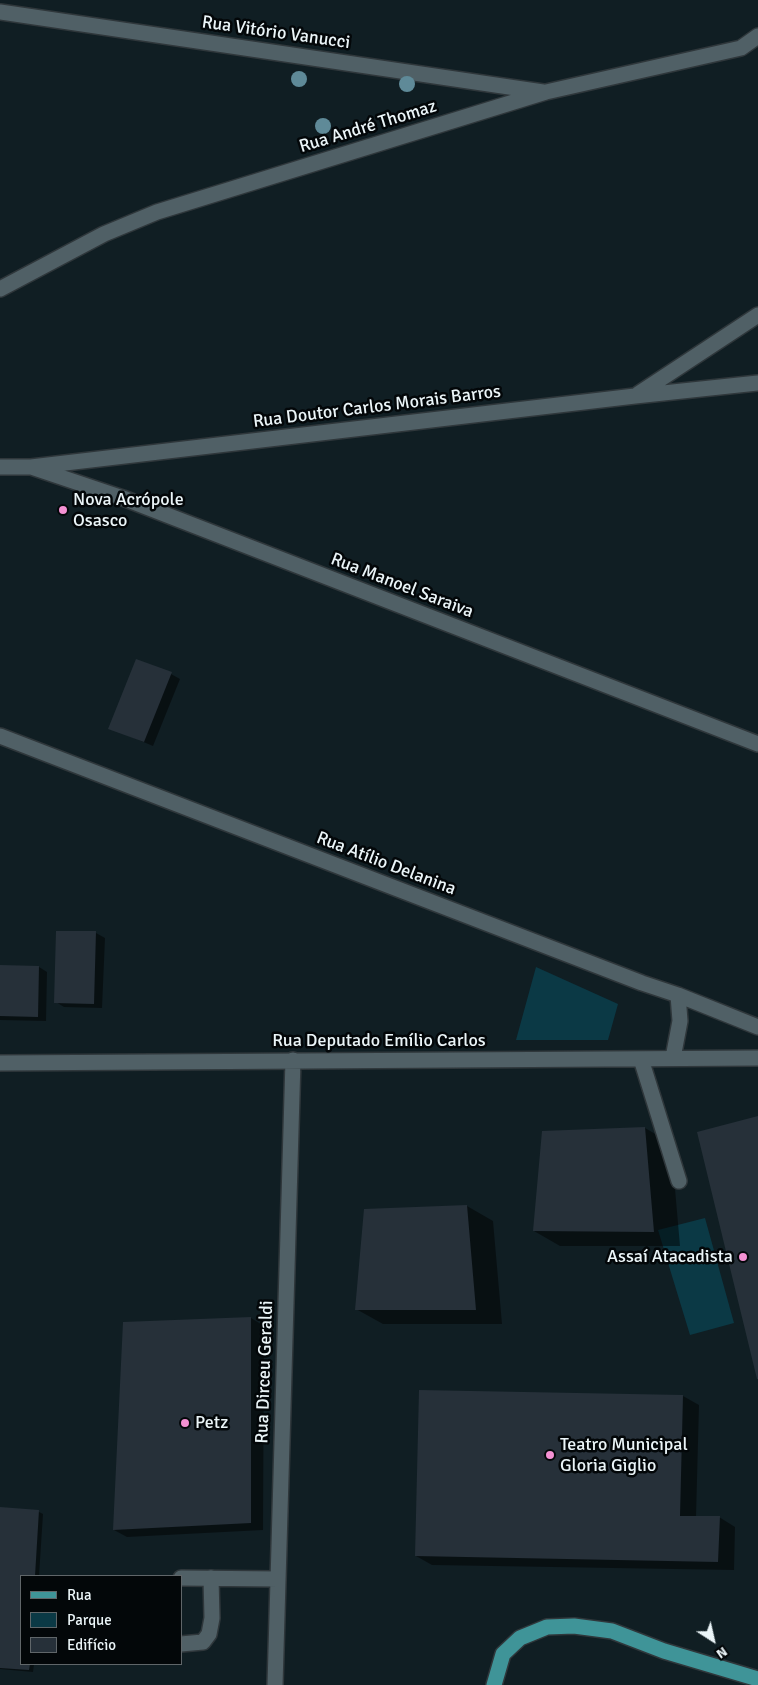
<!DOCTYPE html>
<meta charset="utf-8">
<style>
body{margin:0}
#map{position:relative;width:758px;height:1685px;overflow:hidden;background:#101e23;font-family:Signika,sans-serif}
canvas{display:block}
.legend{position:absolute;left:20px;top:1575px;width:162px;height:90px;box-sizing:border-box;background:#030709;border:1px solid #606669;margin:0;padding:6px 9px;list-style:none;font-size:15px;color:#ebf5f8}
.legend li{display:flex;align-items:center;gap:10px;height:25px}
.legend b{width:25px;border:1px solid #606669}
.north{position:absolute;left:688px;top:1615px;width:50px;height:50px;-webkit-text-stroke:4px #030709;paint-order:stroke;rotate:145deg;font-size:14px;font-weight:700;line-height:20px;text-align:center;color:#ebf5f8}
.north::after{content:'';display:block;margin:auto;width:18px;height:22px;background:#ebf5f8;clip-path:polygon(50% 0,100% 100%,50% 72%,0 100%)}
</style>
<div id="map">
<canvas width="758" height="1685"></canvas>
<ul class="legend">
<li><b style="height:6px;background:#3f9498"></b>Rua</li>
<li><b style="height:14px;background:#0b3945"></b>Parque</li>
<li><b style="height:14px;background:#263039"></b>Edifício</li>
</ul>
<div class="north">N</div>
</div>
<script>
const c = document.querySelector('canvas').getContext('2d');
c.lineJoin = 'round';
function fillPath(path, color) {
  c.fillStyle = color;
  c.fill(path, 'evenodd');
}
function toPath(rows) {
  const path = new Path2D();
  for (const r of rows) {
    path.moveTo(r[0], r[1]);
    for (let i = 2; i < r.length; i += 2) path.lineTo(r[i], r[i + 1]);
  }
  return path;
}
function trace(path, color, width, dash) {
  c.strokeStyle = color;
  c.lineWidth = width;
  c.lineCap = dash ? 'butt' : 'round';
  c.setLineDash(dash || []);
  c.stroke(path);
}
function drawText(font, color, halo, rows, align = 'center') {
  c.font = font + ' Signika,sans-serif';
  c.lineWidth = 5;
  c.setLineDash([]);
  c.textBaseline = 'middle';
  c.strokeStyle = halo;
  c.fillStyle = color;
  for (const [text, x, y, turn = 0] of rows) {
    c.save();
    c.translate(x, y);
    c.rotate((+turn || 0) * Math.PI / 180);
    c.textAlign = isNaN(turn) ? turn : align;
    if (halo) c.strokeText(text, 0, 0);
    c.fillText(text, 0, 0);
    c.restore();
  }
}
const green = toPath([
 [536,967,618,1004,608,1040,516,1040],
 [705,1218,734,1323,690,1335,658,1230]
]);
const shadow = toPath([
 [171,674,180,679,153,746,110,728],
 [96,933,105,938,102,1008,64,1007,56,1002],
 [0,966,39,967,47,972,46,1021,0,1020],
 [645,1128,671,1143,680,1246,560,1246,534,1231],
 [467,1206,493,1221,502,1324,383,1324,356,1309],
 [251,1318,264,1326,263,1530,127,1537,114,1530],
 [683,1396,699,1405,696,1517,719,1517,735,1527,734,1570,432,1565,416,1556],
 [0,1508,39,1512,43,1514,39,1576,21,1576,21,1664,34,1664,33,1672,0,1669]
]);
const building = toPath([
 [136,659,172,672,144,742,108,729],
 [56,931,96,931,94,1004,54,1003],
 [0,965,39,966,38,1017,0,1016],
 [758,1116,758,1379,757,1379,697,1132],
 [645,1127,654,1232,533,1231,542,1131],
 [467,1205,476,1310,355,1310,364,1209],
 [251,1317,251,1523,113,1530,123,1322],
 [419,1390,683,1395,680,1516,720,1516,718,1562,415,1556],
 [0,1507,39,1510,35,1576,21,1576,21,1664,30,1664,29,1670,0,1668]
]);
const minor = toPath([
 [0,12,543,92],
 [0,289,104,234,157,212,546,92,741,48,758,36],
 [638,394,758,315],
 [0,467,31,467,635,396,758,383],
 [31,467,123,498,758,744],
 [0,736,642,983,678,995,758,1027],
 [673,1058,680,1021,678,995],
 [641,1059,679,1181],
 [0,1063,758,1058],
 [181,1578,278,1579],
 [181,1644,203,1642,209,1634,212,1618,211,1578],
 [275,1685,293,1060]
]);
const major = toPath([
 [494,1685,503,1654,520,1638,547,1627,574,1626,612,1631,664,1651,758,1679]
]);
const trees = [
 [299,79],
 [407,84],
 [323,126]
];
const markers = [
 [63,510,5,"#f491d3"],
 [743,1257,5,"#f491d3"],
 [185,1423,5,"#f491d3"],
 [550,1455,5,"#f491d3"]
];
const streetNames = [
 ["Rua Vitório Vanucci",276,33,8],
 ["Rua André Thomaz",368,127,-17],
 ["Rua Doutor Carlos Morais Barros",377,407,-7],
 ["Rua Manoel Saraiva",402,586,21],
 ["Rua Atílio Delanina",386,864,21],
 ["Rua Deputado Emílio Carlos",379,1041],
 ["Rua Dirceu Geraldi",265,1372,-88]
];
const poiNames = [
 ["Nova Acrópole",73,500],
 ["Osasco",73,521],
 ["Assaí Atacadista",733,1257,"right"],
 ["Petz",195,1423],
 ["Teatro Municipal",560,1445],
 ["Gloria Giglio",560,1466]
];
fillPath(green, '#0b3945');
fillPath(shadow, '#0007');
fillPath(building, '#263039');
trace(minor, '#2f373b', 18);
trace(major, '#2f373b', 18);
trace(minor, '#506066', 15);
trace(major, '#3f9498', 15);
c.fillStyle = '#5f8a98';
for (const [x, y] of trees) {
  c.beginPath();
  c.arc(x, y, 8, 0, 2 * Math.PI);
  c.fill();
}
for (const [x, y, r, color] of markers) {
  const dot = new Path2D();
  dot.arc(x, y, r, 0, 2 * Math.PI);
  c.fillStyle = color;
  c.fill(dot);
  trace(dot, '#030709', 2);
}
drawText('18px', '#ebf5f8', '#030709', streetNames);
drawText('18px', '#ebf5f8', '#030709', poiNames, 'left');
</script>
